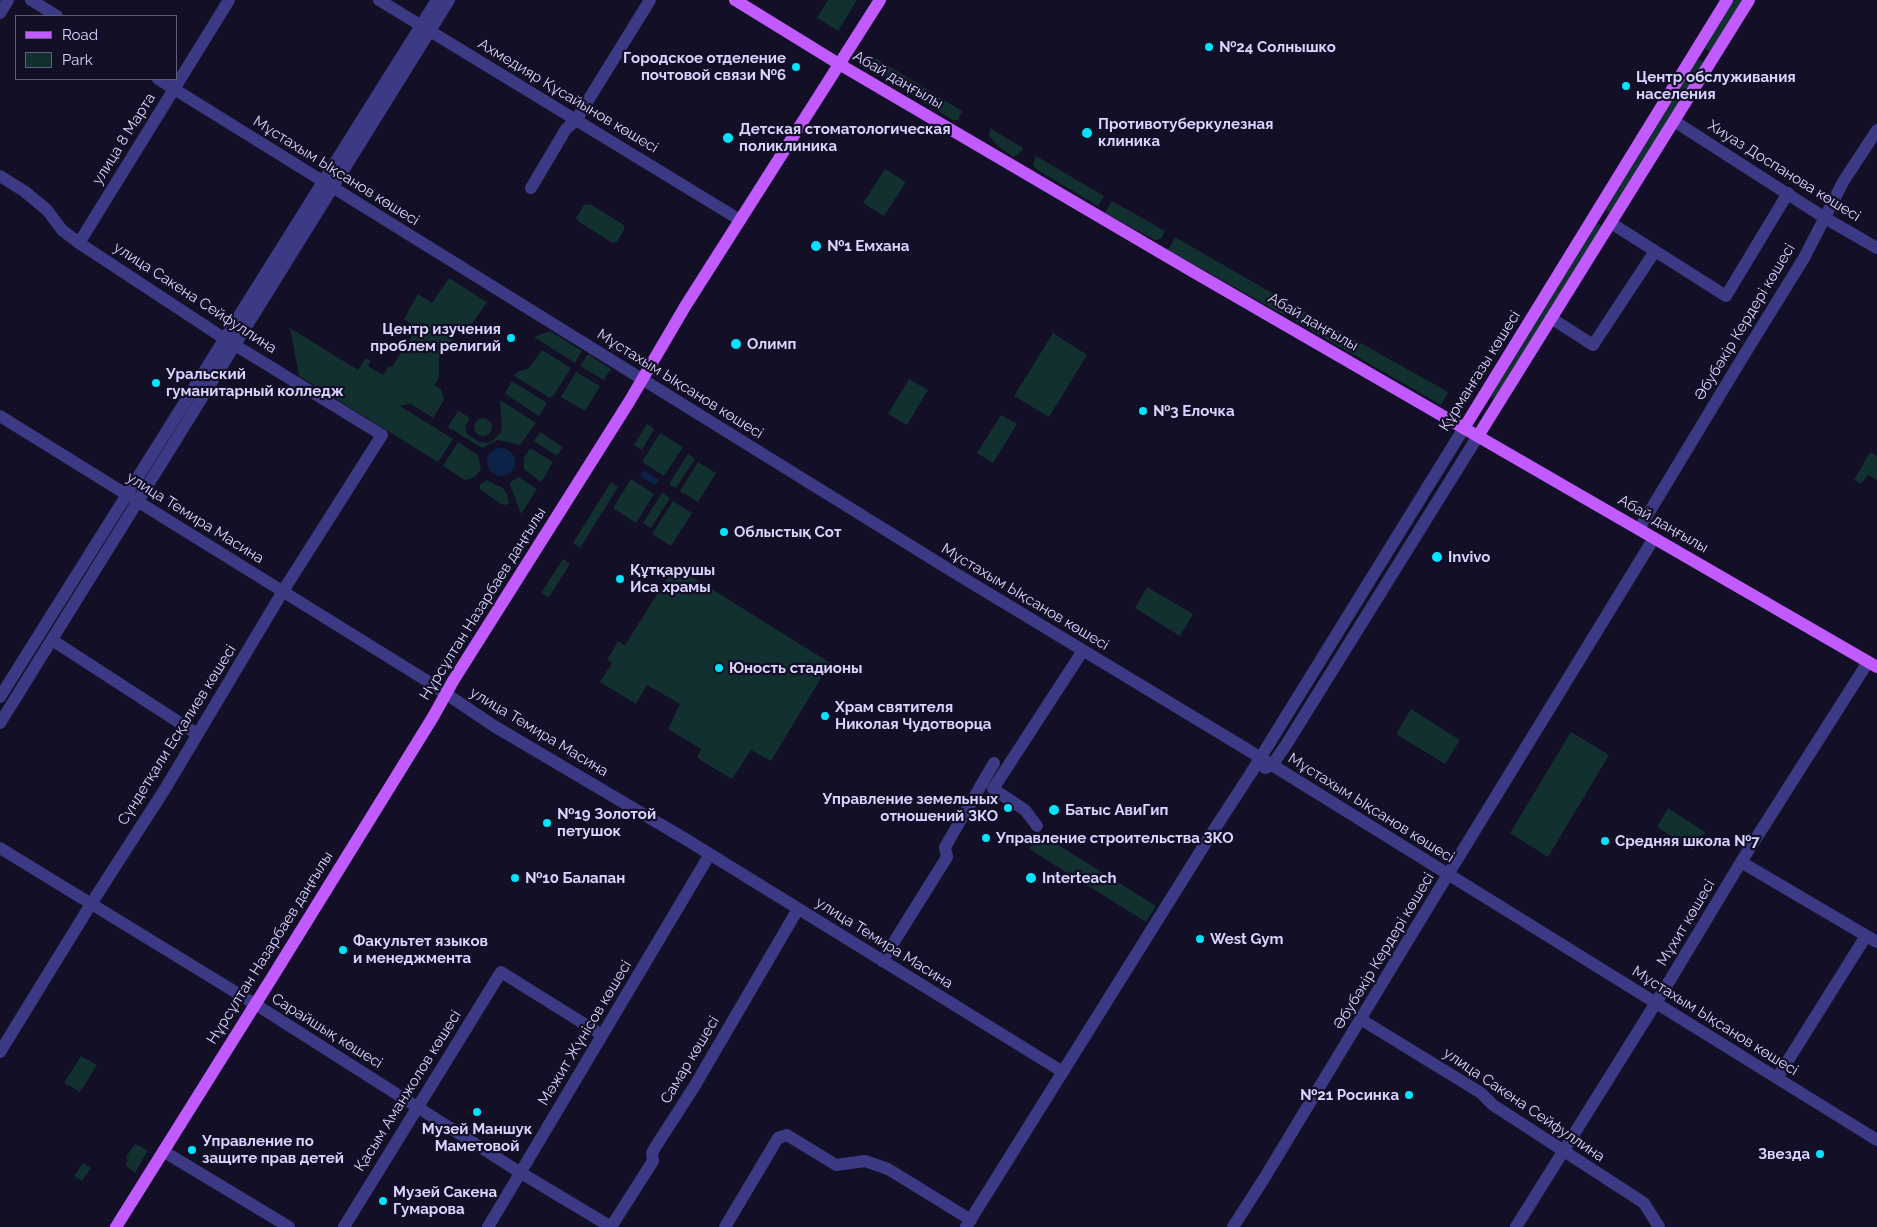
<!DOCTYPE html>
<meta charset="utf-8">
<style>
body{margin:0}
#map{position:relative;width:1877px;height:1227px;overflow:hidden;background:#130f26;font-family:Raleway,sans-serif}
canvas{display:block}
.legend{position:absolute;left:15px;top:15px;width:162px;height:65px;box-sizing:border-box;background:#130f26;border:1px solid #625e7d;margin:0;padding:6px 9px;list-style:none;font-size:15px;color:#d9d4ff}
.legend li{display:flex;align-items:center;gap:10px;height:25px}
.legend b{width:25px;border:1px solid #625e7d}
</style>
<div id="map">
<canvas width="1877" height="1227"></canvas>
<ul class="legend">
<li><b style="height:6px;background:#c25bff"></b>Road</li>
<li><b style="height:14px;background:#12302f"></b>Park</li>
</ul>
</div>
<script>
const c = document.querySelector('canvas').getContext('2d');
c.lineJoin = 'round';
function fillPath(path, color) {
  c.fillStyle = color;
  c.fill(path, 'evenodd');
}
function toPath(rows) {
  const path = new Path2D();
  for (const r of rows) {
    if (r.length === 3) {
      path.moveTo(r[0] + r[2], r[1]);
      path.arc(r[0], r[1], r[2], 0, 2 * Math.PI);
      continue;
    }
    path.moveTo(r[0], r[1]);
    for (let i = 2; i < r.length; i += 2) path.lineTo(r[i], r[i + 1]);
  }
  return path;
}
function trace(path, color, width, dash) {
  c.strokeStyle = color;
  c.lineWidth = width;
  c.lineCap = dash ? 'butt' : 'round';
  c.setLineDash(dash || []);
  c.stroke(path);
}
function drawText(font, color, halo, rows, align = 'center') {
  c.font = font + ' Raleway,sans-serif';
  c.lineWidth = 4.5;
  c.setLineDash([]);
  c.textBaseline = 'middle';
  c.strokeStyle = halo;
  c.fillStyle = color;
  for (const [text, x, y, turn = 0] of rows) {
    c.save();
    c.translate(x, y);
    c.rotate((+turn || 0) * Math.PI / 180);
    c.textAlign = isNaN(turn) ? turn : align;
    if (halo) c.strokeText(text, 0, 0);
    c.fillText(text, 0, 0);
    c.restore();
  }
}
const green = toPath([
 [828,0,857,0,838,31,817,18],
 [1733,0,1743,0,1711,52,1704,48],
 [874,57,962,111,958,120,953,120,866,68],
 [1698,59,1705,63,1610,213,1605,210],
 [990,128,1023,148,1022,151,1014,157,999,147,989,136],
 [1036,156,1104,196,1098,206,1036,169,1033,164],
 [885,169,906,182,884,216,863,203],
 [1112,201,1165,231,1161,239,1155,240,1105,213],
 [590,204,624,225,624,230,617,242,613,243,579,222,576,218,584,205],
 [1597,223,1602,226,1495,400,1490,397],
 [1175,237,1291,304,1284,315,1168,250],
 [449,278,487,302,470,327,457,332,439,358,439,378,434,385,441,389,444,400,433,418,411,404,400,406,453,439,438,462,299,376,290,328,358,370,366,358,371,361,368,366,383,375,389,366,392,367,417,328,404,319,418,294,432,303],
 [1300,309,1448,392,1441,405,1295,321],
 [550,331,582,351,575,363,534,337],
 [1053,333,1087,355,1049,417,1014,396],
 [542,350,571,368,554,395,550,398,514,376,517,372,529,368],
 [588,354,611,369,604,380,580,366],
 [576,372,600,386,585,411,561,397],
 [909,379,928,390,907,425,888,414],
 [512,381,547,403,539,416,505,394],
 [500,400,536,423,520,445,498,440,482,448,448,427,458,411,470,418,465,426,467,434,479,442,487,443,492,441,500,433,502,428],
 [1001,415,1017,424,993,463,977,453],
 [483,427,9],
 [647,424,654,429,642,450,634,445],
 [540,432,563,447,557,456,534,441],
 [660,433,683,447,664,476,642,462],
 [458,442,478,455,481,469,475,477,466,480,463,479,443,466],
 [530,448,553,462,541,482,524,469,524,458],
 [1870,452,1877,456,1877,480,1868,475,1861,484,1854,480],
 [688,454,695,459,676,488,669,484],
 [698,462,716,473,698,502,680,491],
 [518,477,537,489,521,514,510,485,511,482],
 [631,479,654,494,636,523,613,508],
 [487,480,503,488,507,494,509,503,506,505,501,504,480,489,480,484],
 [611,482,618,487,580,548,573,543],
 [662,493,670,498,651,528,643,523],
 [673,501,692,513,671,546,652,534],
 [563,559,570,564,549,597,541,593],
 [675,566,830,663,771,761,751,750,732,779,697,758,701,749,668,729,680,704,647,685,636,704,600,682,612,663,607,660,618,641,625,645],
 [1147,587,1193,614,1180,636,1135,608],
 [1411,709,1460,740,1445,764,1396,734],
 [1571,732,1609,755,1548,857,1510,833],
 [1668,808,1705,832,1693,850,1657,827],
 [1039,833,1156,906,1146,922,1029,849],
 [81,1056,97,1065,80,1092,64,1083],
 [135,1144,148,1150,135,1173,125,1165,128,1161,126,1157],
 [83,1163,91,1168,82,1181,74,1176]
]);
const water = toPath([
 [501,462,14],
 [643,470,659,480,655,485,640,476]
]);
const minor = toPath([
 [31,0,57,16],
 [379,0,740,220],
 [0,13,8,0],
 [158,79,950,570,1243,747,1877,1140],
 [1674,121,1825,218,1877,248],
 [0,176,24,191,47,210,62,230,79,243,225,339,382,435,283,591,165,789,91,904,0,1052],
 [531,188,566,129,576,120,650,0],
 [1611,223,1655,251],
 [79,243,229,0],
 [1551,318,1593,345,1655,251,1726,296,1788,193],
 [0,416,424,679,494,726,687,840,1063,1072],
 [1639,529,1741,360,1804,258,1843,182,1877,130],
 [52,640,197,734],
 [0,697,437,0],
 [0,723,449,0],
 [1265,768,1272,765,1286,745,1478,436],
 [1037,826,1025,810,993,789,1082,652],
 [0,848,255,1004,521,1173,611,1227],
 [1741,862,1877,942],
 [882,961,947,857,945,847,994,763],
 [1362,1020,1481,1093,1493,1105,1644,1203,1659,1227],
 [1777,1078,1866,936],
 [163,1151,289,1227],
 [344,1227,501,972,602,1035],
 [488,1227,710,854],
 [611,1227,653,1161,652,1153,656,1146,694,1087,798,909],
 [725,1227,778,1138,787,1135,836,1165,865,1161,888,1169,971,1220],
 [966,1227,1210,836,1251,773,1464,428],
 [1233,1227,1265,1177,1433,899,1654,538],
 [1516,1227,1667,985,1741,862,1868,662]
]);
const major = toPath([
 [735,0,839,64,1192,271,1877,667],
 [1464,428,1727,0],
 [1478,436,1749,0],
 [116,1227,273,976,433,717,453,681,629,402,686,305,880,0]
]);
const markers = [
 [1209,47,5,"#00e5ff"],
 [796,67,5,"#00e5ff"],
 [1626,86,5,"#00e5ff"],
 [1087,133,6,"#00e5ff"],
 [728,138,6,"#00e5ff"],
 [816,246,6,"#00e5ff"],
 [511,338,5,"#00e5ff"],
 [736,344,6,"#00e5ff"],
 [156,383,5,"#00e5ff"],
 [1143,411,5,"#00e5ff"],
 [724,532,5,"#00e5ff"],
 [1437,557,6,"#00e5ff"],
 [620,579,5,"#00e5ff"],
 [719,668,5,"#00e5ff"],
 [825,716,5,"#00e5ff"],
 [1008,808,5,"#00e5ff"],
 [1054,810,6,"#00e5ff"],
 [547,823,5,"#00e5ff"],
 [986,838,5,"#00e5ff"],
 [1605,841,5,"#00e5ff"],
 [515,878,5,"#00e5ff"],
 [1031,878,6,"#00e5ff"],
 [1200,939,5,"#00e5ff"],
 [343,950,5,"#00e5ff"],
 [1409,1095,5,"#00e5ff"],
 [477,1112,5,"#00e5ff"],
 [192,1150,5,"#00e5ff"],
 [1820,1154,5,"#00e5ff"],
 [383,1201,5,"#00e5ff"]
];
const poiNames = [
 ["№24 Солнышко",1219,47],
 ["Городское отделение",786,58,"right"],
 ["почтовой связи №6",786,75,"right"],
 ["Центр обслуживания",1636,77],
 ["наcеления",1636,94],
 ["Противотуберкулезная",1098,124],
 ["клиника",1098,141],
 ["Детская стоматологическая",739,129],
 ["поликлиника",739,146],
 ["№1 Емхана",827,246],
 ["Центр изучения",501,329,"right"],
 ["проблем религий",501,346,"right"],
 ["Олимп",747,344],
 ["Уральский",166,374],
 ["гуманитарный колледж",166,391],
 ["№3 Елочка",1153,411],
 ["Облыстық Сот",734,532],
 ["Invivo",1448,557],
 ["Құтқарушы",630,570],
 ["Иса храмы",630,587],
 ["Юность стадионы",729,668],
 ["Храм святителя",835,707],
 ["Николая Чудотворца",835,724],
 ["Управление земельных",998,799,"right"],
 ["отношений ЗКО",998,816,"right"],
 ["Батыс АвиГип",1065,810],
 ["№19 Золотой",557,814],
 ["петушок",557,831],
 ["Управление строительства ЗКО",996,838],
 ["Средняя школа №7",1615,841],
 ["№10 Балапан",525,878],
 ["Interteach",1042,878],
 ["West Gym",1210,939],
 ["Факультет языков",353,941],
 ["и менеджмента",353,958],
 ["№21 Росинка",1399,1095,"right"],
 ["Музей Маншук",477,1129,"center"],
 ["Маметовой",477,1146,"center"],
 ["Управление по",202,1141],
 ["защите прав детей",202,1158],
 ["Звезда",1810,1154,"right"],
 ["Музей Сакена",393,1192],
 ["Гумарова",393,1209]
];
const streetNames = [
 ["Абай даңғылы",898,80,30],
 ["Ахмедияр Құсайынов көшесі",568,96,31],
 ["улица 8 Марта",124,139,-58],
 ["Мұстахым Ықсанов көшесі",336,171,32],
 ["Хиуаз Доспанова көшесі",1784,171,32],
 ["улица Сакена Сейфуллина",195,298,33],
 ["Абай даңғылы",1313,322,30],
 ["Әбубәкір Кердері көшесі",1745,322,-59],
 ["Құрманғазы көшесі",1480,371,-58],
 ["Мұстахым Ықсанов көшесі",680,384,32],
 ["улица Темира Масина",195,518,32],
 ["Абай даңғылы",1663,524,30],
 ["Мұстахым Ықсанов көшесі",1025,597,31],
 ["Нұрсұлтан Назарбаев даңғылы",483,604,-58],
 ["улица Темира Масина",539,732,31],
 ["Сүндетқали Есқалиев көшесі",177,735,-58],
 ["Мұстахым Ықсанов көшесі",1371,808,32],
 ["Мұхит көшесі",1686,923,-59],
 ["улица Темира Масина",884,943,32],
 ["Нұрсұлтан Назарбаев даңғылы",270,948,-58],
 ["Әбубәкір Кердері көшесі",1384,951,-59],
 ["Мұстахым Ықсанов көшесі",1715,1021,32],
 ["Сарайшық көшесі",327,1031,32],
 ["Мәжит Жүнісов көшесі",585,1033,-59],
 ["Самар көшесі",690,1060,-59],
 ["Қасым Аманжолов көшесі",408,1091,-58],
 ["улица Сакена Сейфуллина",1524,1105,34]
];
fillPath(green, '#12302f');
fillPath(water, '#0c2248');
trace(minor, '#3d3a85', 12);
trace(major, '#c25bff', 12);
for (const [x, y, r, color] of markers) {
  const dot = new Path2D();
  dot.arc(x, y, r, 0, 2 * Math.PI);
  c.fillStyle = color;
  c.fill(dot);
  trace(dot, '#130f26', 2);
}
drawText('bold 15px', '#d9d4ff', '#130f26', poiNames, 'left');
drawText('15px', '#d9d4ff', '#130f26', streetNames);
</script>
